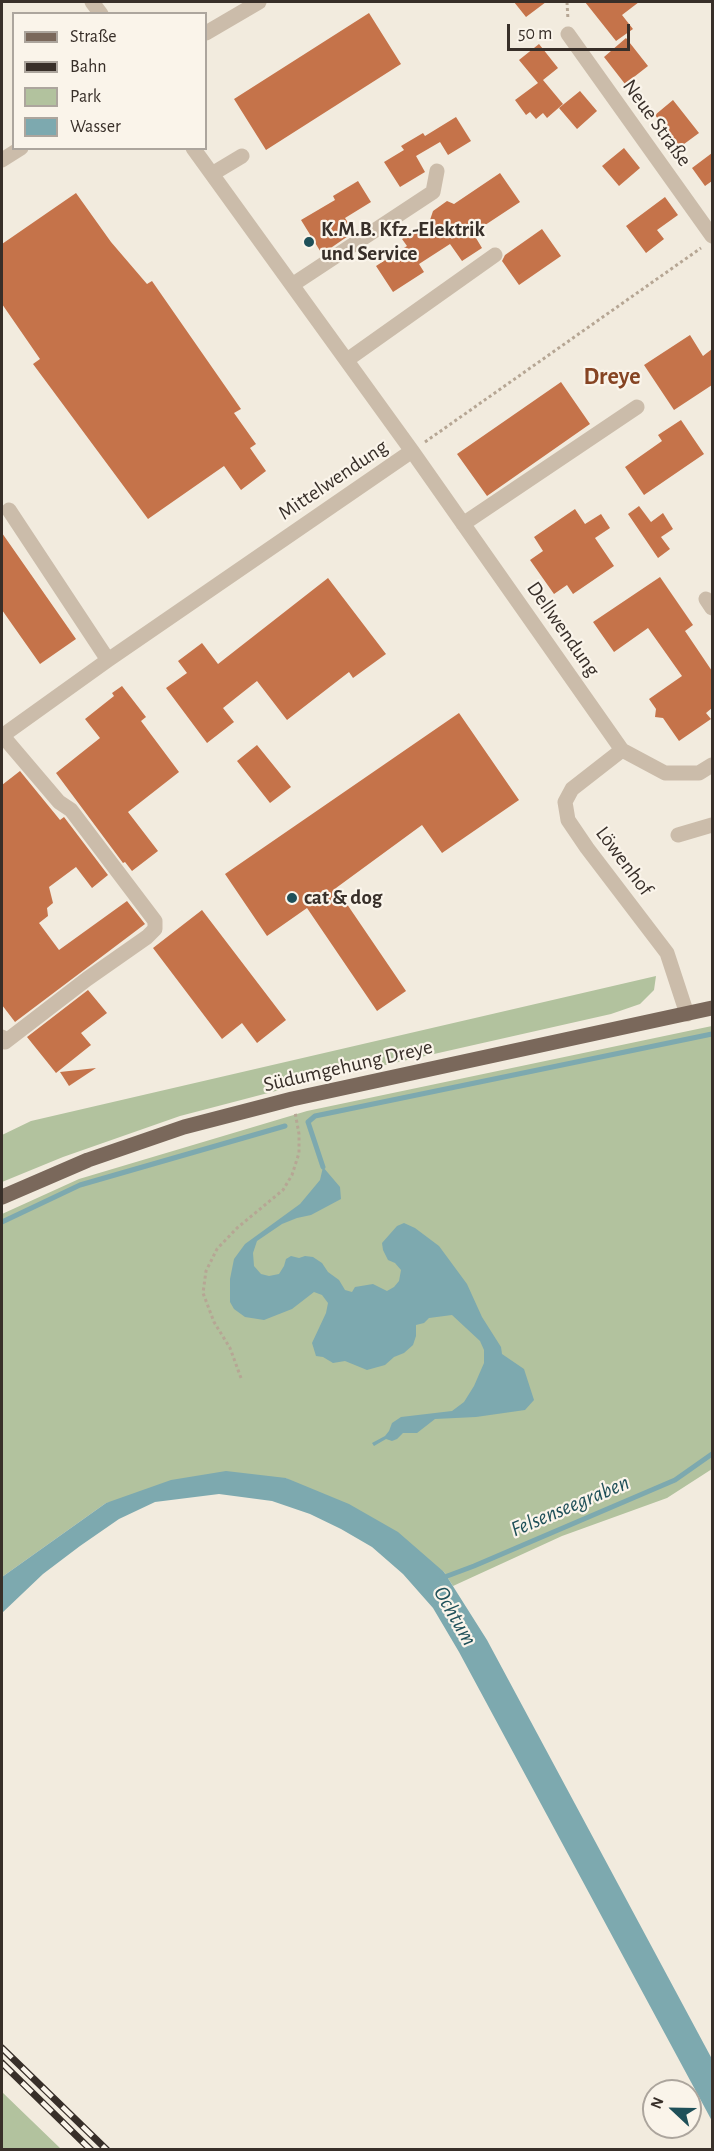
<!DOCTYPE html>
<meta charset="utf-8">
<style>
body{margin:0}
#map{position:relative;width:714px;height:2151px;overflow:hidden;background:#f2ebde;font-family:"Alegreya Sans",sans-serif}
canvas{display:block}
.frame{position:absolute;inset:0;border:3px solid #382f29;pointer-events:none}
.legend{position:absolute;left:12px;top:12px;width:195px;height:138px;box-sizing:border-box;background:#faf4ea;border:2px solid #aca59d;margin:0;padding:8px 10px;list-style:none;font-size:18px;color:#382f29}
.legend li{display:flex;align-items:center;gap:12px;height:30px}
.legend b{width:30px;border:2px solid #aca59d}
.north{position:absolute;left:642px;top:2079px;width:60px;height:60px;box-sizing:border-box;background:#faf4ea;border:2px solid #aca59d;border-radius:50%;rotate:292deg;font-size:16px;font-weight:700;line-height:24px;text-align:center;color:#382f29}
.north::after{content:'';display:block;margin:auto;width:21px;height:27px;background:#1f5059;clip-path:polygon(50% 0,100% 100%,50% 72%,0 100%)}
.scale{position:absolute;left:507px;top:24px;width:123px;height:27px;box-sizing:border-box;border:3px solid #382f29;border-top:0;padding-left:8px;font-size:18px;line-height:21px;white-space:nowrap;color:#382f29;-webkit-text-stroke:4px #faf4ea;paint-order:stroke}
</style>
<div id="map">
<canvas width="714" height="2151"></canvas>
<div class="frame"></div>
<ul class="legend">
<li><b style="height:8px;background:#7a685b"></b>Straße</li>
<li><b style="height:8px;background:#382f29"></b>Bahn</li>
<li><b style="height:16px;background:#b2c29e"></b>Park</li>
<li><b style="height:16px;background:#7da9af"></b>Wasser</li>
</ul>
<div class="north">N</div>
<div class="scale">50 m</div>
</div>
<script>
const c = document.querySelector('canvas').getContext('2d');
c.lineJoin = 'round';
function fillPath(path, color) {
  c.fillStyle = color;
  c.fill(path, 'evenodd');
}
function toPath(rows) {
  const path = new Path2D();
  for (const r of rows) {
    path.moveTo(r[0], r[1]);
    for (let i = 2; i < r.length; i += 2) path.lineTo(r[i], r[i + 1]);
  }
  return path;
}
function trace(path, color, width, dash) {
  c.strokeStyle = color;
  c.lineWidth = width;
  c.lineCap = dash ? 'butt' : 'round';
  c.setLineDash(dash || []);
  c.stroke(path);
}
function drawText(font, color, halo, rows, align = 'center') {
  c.font = font + ' "Alegreya Sans",sans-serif';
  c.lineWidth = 4.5;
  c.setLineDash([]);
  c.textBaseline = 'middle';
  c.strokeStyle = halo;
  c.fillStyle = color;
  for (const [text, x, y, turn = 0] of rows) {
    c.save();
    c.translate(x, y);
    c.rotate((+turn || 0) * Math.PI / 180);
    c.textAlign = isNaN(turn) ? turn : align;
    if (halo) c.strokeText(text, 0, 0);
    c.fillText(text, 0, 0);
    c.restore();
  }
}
const green = toPath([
 [656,976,654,990,640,1004,611,1014,310,1082,180,1116,63,1157,2,1182,2,1135,31,1121],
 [712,1026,712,1469,667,1498,562,1536,453,1586,444,1572,286,1478,106,1503,2,1577,2,1214,79,1179,307,1111],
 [2,2092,61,2149,2,2149]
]);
const water = toPath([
 [323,1167,340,1187,341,1199,311,1215,297,1218,282,1224,257,1241,253,1253,254,1266,261,1274,269,1276,279,1274,284,1266,286,1259,291,1256,299,1258,305,1256,313,1257,322,1263,328,1272,339,1280,345,1290,352,1292,355,1287,373,1284,387,1291,394,1287,399,1281,401,1270,395,1263,388,1260,383,1250,382,1243,397,1226,404,1223,415,1228,439,1246,467,1284,482,1317,501,1347,502,1354,524,1369,534,1400,525,1410,476,1417,435,1419,417,1433,403,1433,397,1439,392,1441,386,1439,374,1446,372,1443,385,1436,389,1431,392,1423,401,1417,452,1411,464,1402,474,1386,484,1363,484,1350,480,1341,452,1315,429,1318,424,1323,416,1325,416,1336,413,1345,404,1353,394,1357,385,1365,367,1370,345,1361,333,1363,323,1357,316,1356,312,1343,326,1313,328,1303,322,1295,314,1292,292,1309,264,1320,245,1317,234,1309,230,1302,230,1279,234,1259,245,1244,300,1204,320,1180],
 [226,1471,286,1478,349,1504,398,1532,444,1572,487,1640,712,2059,712,2121,459,1652,433,1608,403,1574,372,1547,341,1529,310,1514,272,1501,219,1494,155,1502,119,1519,80,1546,43,1574,2,1613,2,1577,106,1503,171,1480]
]);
const stream = toPath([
 [323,1167,308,1122,315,1116,712,1034],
 [2,1222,80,1185,285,1126],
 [442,1578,474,1566,675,1480,712,1454]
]);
const building = toPath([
 [514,2,546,2,526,17],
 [585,2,639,2,622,15,633,29,616,41],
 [369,13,401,64,266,150,234,99],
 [626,38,648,66,625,84,604,57],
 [539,44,558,68,543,80,563,104,547,118,543,113,536,119,530,112,526,115,515,100,538,83,519,60],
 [580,91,597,111,577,129,559,108],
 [673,100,699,133,680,147,655,115],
 [456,117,471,141,448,155,440,142,416,156,425,172,400,187,384,162,404,150,401,146,423,133,425,136],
 [624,148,640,168,619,186,602,166],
 [712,153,712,181,705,186,692,168],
 [500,173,520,202,473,233,482,248,462,261,450,244,419,264,424,272,393,292,376,266,407,246,402,239,430,220,433,211,447,201,454,204],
 [358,181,371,202,345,218,354,232,322,254,301,220,335,200,333,196],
 [76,193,111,242,147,284,152,281,241,409,234,413,256,444,250,448,266,471,241,490,224,466,148,519,33,364,40,359,2,304,2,244],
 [665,197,678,215,657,230,664,239,646,253,626,226],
 [542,229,561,256,519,285,502,261,505,255],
 [690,335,703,356,712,349,712,385,674,410,644,365],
 [561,382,590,424,487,496,457,454],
 [681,420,704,454,644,495,625,467,662,441,658,435],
 [639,506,651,522,663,513,673,529,661,537,670,549,658,558,628,514],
 [575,509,585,524,601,514,610,528,595,538,614,566,573,594,567,585,554,594,530,560,543,551,534,537],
 [2,533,76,639,40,664,2,610],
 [660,577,693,625,685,631,712,671,712,708,706,713,711,719,679,741,663,718,655,717,656,709,649,699,682,676,648,628,614,652,593,622],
 [328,578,386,654,353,678,349,672,287,720,257,681,223,708,234,722,207,743,166,688,187,673,178,661,202,643,218,664],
 [122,686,146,717,141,721,179,772,128,812,158,851,132,871,125,862,123,863,56,773,100,738,85,719,114,696,112,693],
 [459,713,519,800,442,853,422,825,336,888,406,991,377,1011,307,908,267,936,225,874],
 [257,745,291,787,270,803,237,761],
 [20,771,60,820,64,817,108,875,92,888,76,867,49,887,53,903,47,908,48,916,39,923,59,950,127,901,145,924,15,1022,2,1005,2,785],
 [202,910,286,1020,257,1043,242,1023,222,1039,153,948],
 [88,990,107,1013,81,1033,91,1045,56,1073,27,1037],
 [96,1068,69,1086,60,1072]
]);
const path = toPath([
 [567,2,568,20],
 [425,442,701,248],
 [241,1378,230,1348,214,1322,203,1293,206,1271,217,1249,237,1228,283,1190,292,1175,299,1153,299,1134,295,1112]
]);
const minor = toPath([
 [92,2,101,14],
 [206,33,259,2],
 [568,34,712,236],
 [193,148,412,451,622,750,665,773,699,773,712,765],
 [2,160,21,148],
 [212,174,242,156],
 [292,285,433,192,437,171],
 [347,360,495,255],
 [9,510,108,660],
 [463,524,637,407],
 [706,599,712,608],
 [2,736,108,660,412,451],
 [622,750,572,789,565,802,568,820,587,848,667,953,687,1014],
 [678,835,712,825],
 [2,1037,5,1042,87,979,147,937,155,929,155,921,71,810,59,802,2,735]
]);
const major = toPath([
 [2,1197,88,1160,184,1127,292,1099,712,1008]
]);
const rail = toPath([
 [2,2048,107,2150],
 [2,2063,91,2150]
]);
const markers = [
 [309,242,6,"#1f5059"],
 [292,898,6,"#1f5059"]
];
const streetNames = [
 ["Neue Straße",657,123,54],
 ["Mittelwendung",333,480,-34],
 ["Dellwendung",563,629,55],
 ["Löwenhof",624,861,53],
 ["Südumgehung Dreye",348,1066,-13]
];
const poiNames = [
 ["K.M.B. Kfz.-Elektrik",321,230],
 ["und Service",321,254],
 ["cat & dog",304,898]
];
const waterNames = [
 ["Felsenseegraben",570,1506,-23],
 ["Ochtum",455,1616,60]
];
const quarterNames = [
 ["Dreye",612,377]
];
fillPath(green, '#b2c29e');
fillPath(water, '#7da9af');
trace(stream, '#7da9af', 5);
fillPath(building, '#c5734a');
trace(path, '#b6a694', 3, [3, 3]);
trace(minor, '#cbbcaa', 15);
trace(major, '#7a685b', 15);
trace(rail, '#382f29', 7);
trace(rail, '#faf4ea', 4.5, [14]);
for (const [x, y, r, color] of markers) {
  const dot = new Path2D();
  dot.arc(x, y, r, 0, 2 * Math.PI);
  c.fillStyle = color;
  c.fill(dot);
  trace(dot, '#faf4ea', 2);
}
drawText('21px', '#382f29', '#faf4ea', streetNames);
drawText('bold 21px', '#382f29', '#faf4ea', poiNames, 'left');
drawText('italic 22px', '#1f5059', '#faf4ea', waterNames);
drawText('bold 24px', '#864423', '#faf4ea', quarterNames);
</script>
